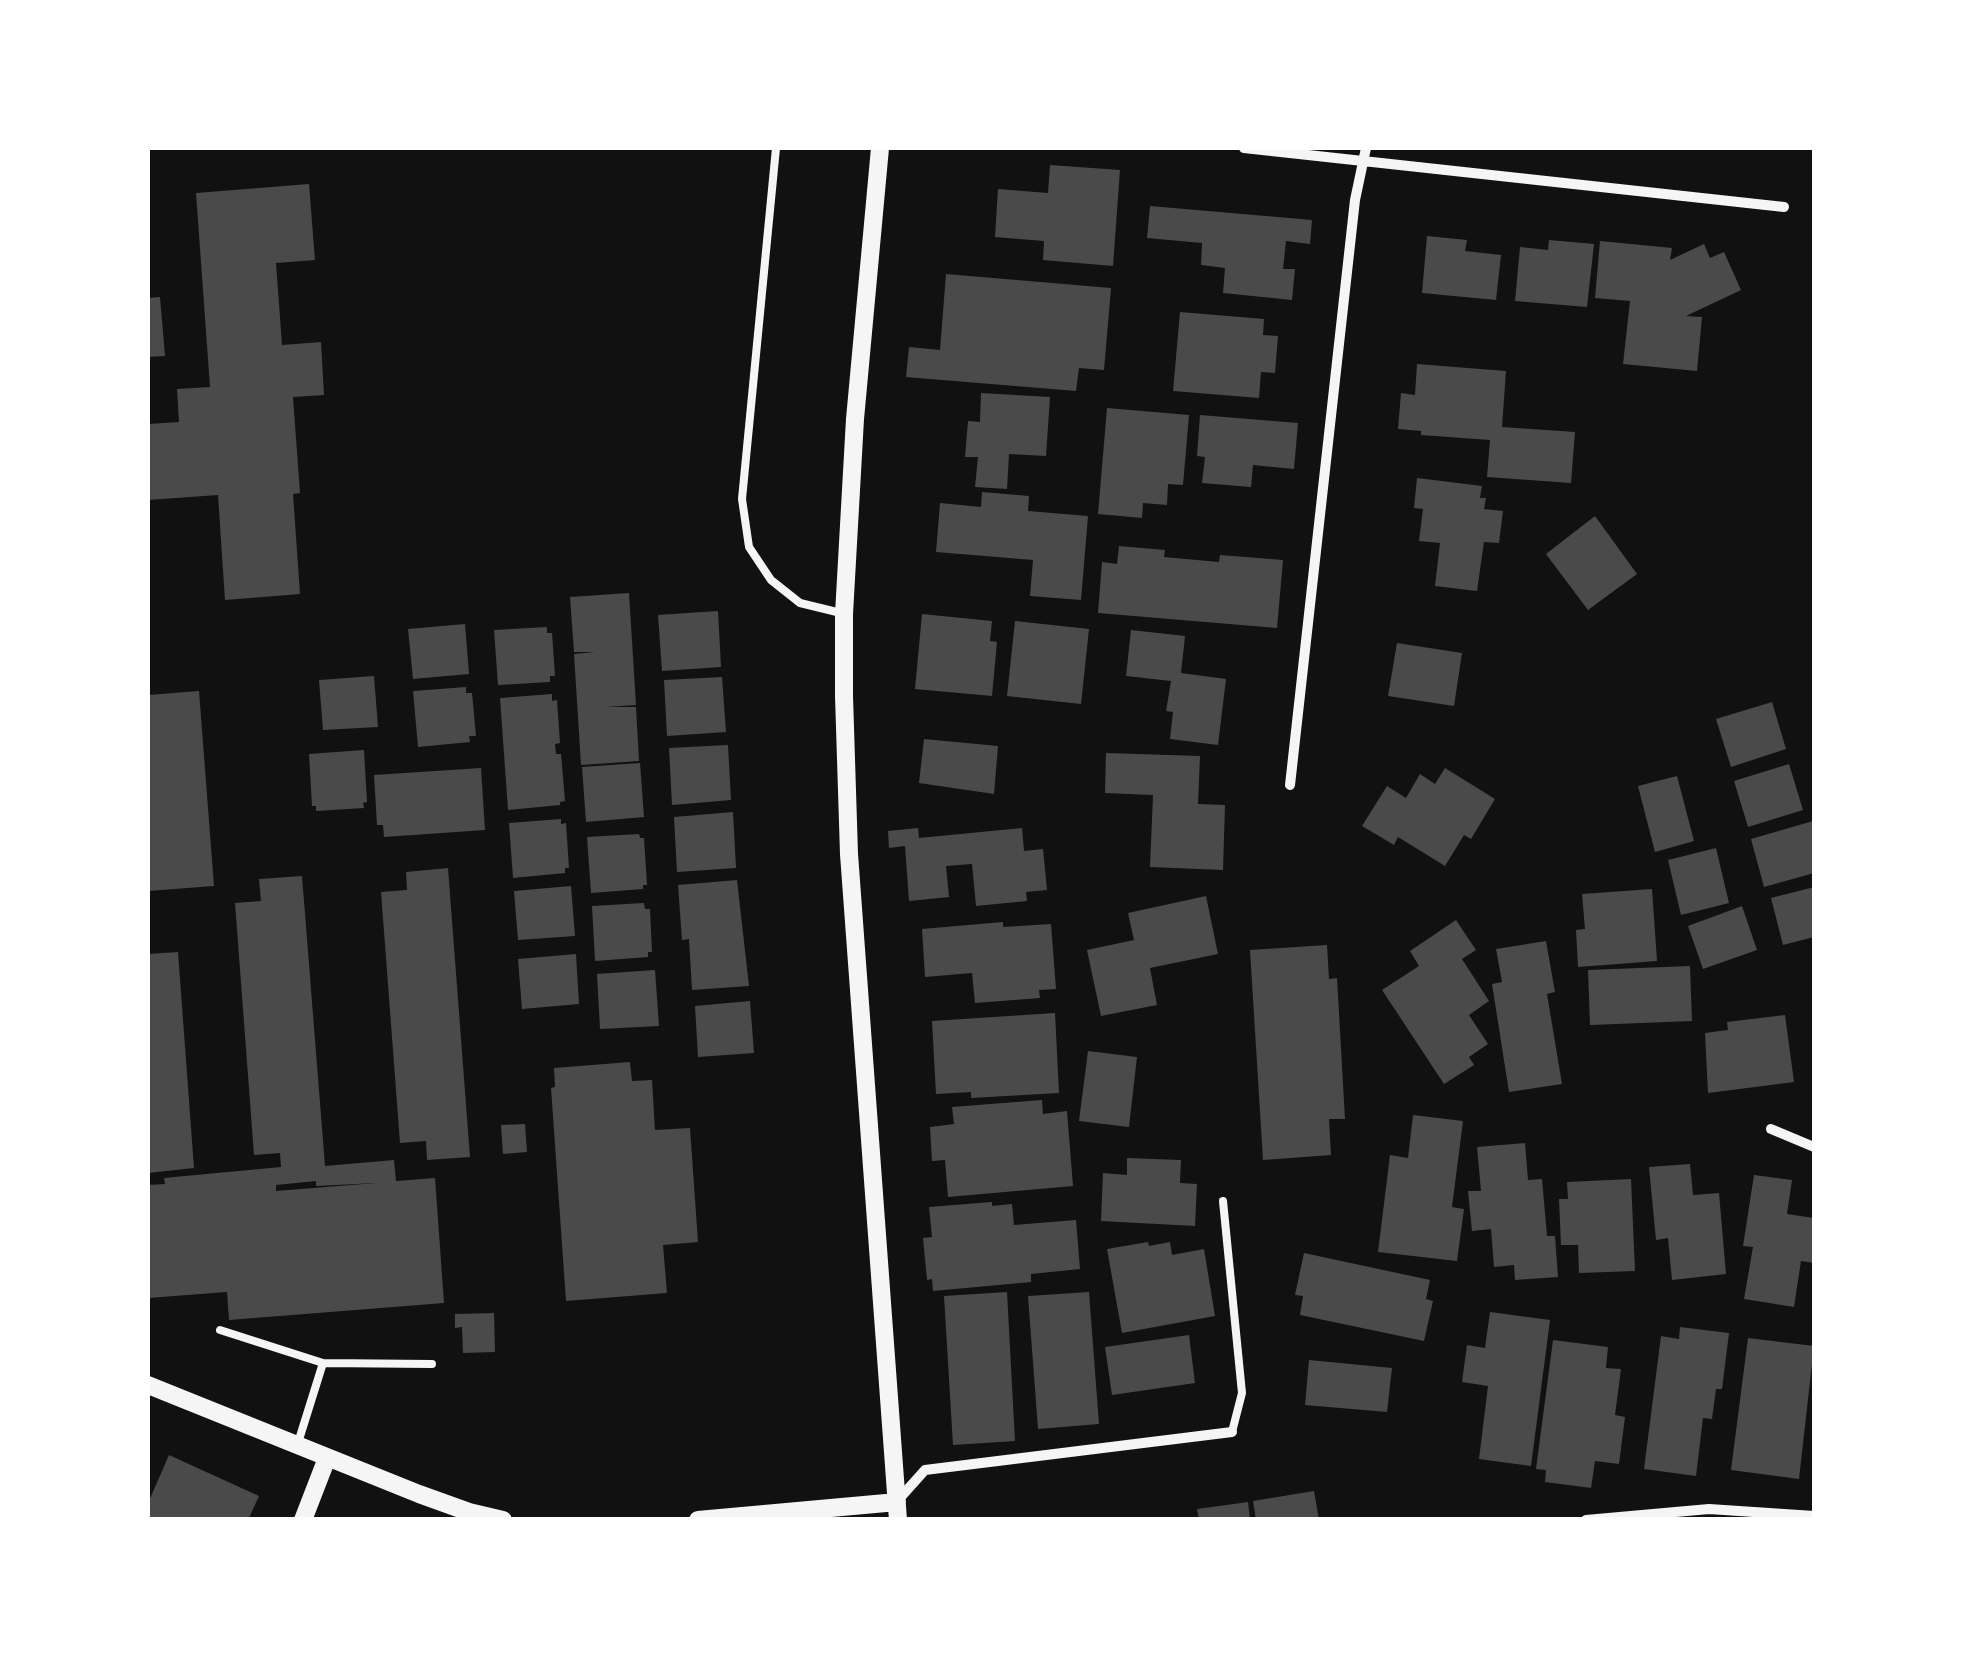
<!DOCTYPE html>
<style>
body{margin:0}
#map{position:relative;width:1962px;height:1667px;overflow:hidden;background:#111;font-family:"DejaVu Sans",sans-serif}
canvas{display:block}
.frame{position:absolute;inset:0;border:150px solid #fff;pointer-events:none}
</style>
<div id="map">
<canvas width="1962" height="1667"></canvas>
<div class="frame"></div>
</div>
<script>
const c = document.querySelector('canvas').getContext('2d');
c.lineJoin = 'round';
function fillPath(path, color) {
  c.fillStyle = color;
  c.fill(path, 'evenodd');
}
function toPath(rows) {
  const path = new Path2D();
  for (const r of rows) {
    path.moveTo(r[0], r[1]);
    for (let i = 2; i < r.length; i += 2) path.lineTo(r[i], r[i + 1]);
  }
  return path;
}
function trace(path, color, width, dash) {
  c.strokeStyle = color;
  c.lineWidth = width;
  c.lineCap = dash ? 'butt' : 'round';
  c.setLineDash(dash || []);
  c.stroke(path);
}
const building = toPath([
 [1050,165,1120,170,1113,266,1043,260,1044,241,995,237,998,189,1048,193],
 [309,184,315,260,276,263,282,345,321,342,324,395,293,397,300,493,293,494,300,594,225,600,218,495,148,500,148,424,179,422,177,389,210,387,196,193],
 [1150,206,1312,220,1310,244,1286,241,1283,269,1295,269,1292,300,1223,293,1225,268,1201,265,1202,243,1147,238],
 [1427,236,1467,240,1465,251,1501,255,1496,300,1422,293],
 [1549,240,1594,244,1587,307,1515,301,1520,247,1548,250],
 [1600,241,1672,248,1670,260,1704,244,1710,258,1724,252,1741,290,1686,316,1702,317,1697,371,1623,364,1630,301,1595,298],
 [946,274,1111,288,1104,370,1079,368,1076,391,906,377,909,347,940,350],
 [160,297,165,356,148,357,148,298],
 [1180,312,1264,319,1263,335,1278,336,1275,373,1261,372,1259,398,1173,391],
 [1417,364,1506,371,1502,427,1575,432,1571,483,1487,477,1490,440,1421,435,1421,431,1398,429,1401,393,1415,395],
 [981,393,1050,397,1046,456,1009,454,1007,489,975,487,978,457,965,457,968,421,980,422],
 [1107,408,1189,415,1183,485,1168,484,1167,505,1143,503,1142,518,1098,514],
 [1200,415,1298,423,1294,469,1253,465,1251,487,1202,483,1205,457,1197,456],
 [1417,478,1482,486,1480,498,1486,498,1484,509,1503,511,1499,543,1484,542,1477,591,1435,586,1440,543,1419,541,1423,509,1414,508],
 [982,492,1029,496,1028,511,1088,516,1081,600,1030,596,1033,560,936,552,940,503,981,507],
 [1595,516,1637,574,1588,610,1546,554],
 [1119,546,1165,550,1164,557,1219,562,1220,555,1283,560,1277,628,1098,613,1102,562,1117,564],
 [629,593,636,705,606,707,636,707,639,761,581,765,574,654,595,652,574,652,570,597],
 [718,611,721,667,662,671,658,615],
 [922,614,992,621,990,641,997,642,992,696,915,689],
 [1015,621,1089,629,1081,704,1007,696],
 [465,624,469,674,413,679,408,629],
 [547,627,547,633,552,633,555,676,550,676,550,682,498,685,494,630],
 [1131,630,1185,636,1181,673,1226,679,1218,745,1170,739,1173,712,1166,711,1171,681,1126,676],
 [1397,643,1462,653,1454,706,1388,696],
 [374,676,378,727,323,730,319,680],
 [722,677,726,732,667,736,664,680],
 [466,687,466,693,472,693,476,736,469,736,470,742,418,747,413,691],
 [199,691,214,886,148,891,148,695],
 [552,694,552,701,557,700,560,743,555,744,556,754,561,754,565,801,560,802,560,805,508,810,500,698],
 [1772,702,1786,749,1731,767,1716,719],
 [924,739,998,746,994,794,919,783],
 [728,745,731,800,672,805,669,748],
 [364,750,367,802,363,803,364,808,316,811,316,806,312,806,309,754],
 [1106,753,1200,756,1198,804,1225,805,1223,870,1150,867,1153,795,1105,793],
 [640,763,644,817,586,822,582,767],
 [1789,764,1803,810,1748,827,1734,781],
 [481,768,485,830,384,837,383,825,377,825,374,775],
 [1445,768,1495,799,1471,839,1464,835,1445,866,1398,837,1394,845,1362,826,1387,786,1406,798,1420,774,1435,784],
 [1677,776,1694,841,1655,852,1638,786],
 [733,812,736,868,677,872,674,817],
 [561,819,561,824,566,823,569,868,565,868,565,873,513,878,509,823],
 [1813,821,1814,873,1764,887,1751,839],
 [918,828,919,838,1022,828,1024,851,1043,849,1047,890,1026,892,1027,901,976,906,972,864,946,866,949,897,909,901,905,846,889,848,888,831],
 [639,834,640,838,644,838,647,885,643,885,643,889,591,893,587,837],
 [1716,848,1729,903,1681,915,1668,860],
 [448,868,470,1157,427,1160,426,1141,400,1143,381,892,407,890,406,872],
 [302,876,325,1166,394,1160,396,1181,435,1178,444,1303,229,1320,227,1292,148,1298,148,1185,165,1184,164,1178,281,1167,280,1153,254,1155,235,903,261,901,259,879],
 [316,1181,316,1186,376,1183,276,1191,276,1185],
 [737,880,749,986,692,990,689,939,682,940,678,885],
 [571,886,575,936,518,940,514,891],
 [1814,887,1814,937,1783,945,1771,898],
 [1652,889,1657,961,1578,967,1576,930,1585,929,1582,894],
 [1206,896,1218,954,1150,968,1157,1005,1101,1016,1087,950,1134,940,1128,913],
 [644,903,645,909,650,909,652,952,648,952,648,957,595,961,592,906],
 [1742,906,1757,950,1703,969,1688,926],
 [1456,920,1476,950,1462,959,1489,1001,1469,1015,1488,1044,1469,1057,1474,1065,1444,1084,1382,990,1419,966,1410,951],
 [1003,922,1003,927,1051,924,1056,989,1039,990,1040,998,975,1003,972,973,925,977,922,929],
 [1546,941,1555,992,1547,994,1562,1084,1509,1092,1492,984,1502,982,1496,949],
 [1327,945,1329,979,1337,978,1345,1119,1329,1119,1331,1155,1263,1160,1250,950],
 [178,952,194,1168,148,1173,148,954],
 [576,954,579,1004,522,1009,518,959],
 [1690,966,1692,1021,1590,1025,1588,970],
 [655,970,659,1026,600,1029,597,974],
 [750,1001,754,1053,698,1057,695,1006],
 [1055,1013,1059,1093,971,1098,971,1092,936,1094,932,1021],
 [1785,1015,1794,1082,1708,1093,1705,1033,1728,1030,1727,1022],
 [1088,1051,1137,1057,1129,1127,1079,1121],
 [630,1062,632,1081,652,1080,655,1130,690,1128,698,1242,663,1245,667,1293,566,1301,551,1088,555,1087,554,1068],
 [1042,1100,1043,1114,1067,1111,1073,1186,948,1197,945,1160,932,1161,930,1127,954,1124,952,1107],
 [1413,1115,1463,1121,1452,1207,1464,1209,1457,1261,1378,1252,1390,1155,1408,1158],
 [525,1124,527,1152,503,1154,501,1125],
 [1525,1143,1528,1180,1542,1179,1547,1236,1555,1236,1558,1277,1515,1280,1514,1265,1494,1267,1491,1229,1472,1231,1468,1191,1481,1191,1477,1147],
 [1127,1158,1181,1160,1180,1183,1197,1184,1195,1226,1101,1221,1103,1173,1127,1175],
 [1690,1164,1693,1195,1719,1193,1726,1274,1672,1280,1668,1238,1656,1240,1649,1167],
 [1754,1175,1792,1180,1787,1214,1814,1218,1814,1263,1801,1261,1794,1307,1744,1299,1753,1247,1743,1246],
 [1631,1179,1635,1271,1579,1273,1578,1245,1561,1245,1559,1199,1568,1199,1567,1182],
 [992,1202,992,1206,1012,1204,1014,1225,1076,1220,1080,1269,1031,1274,1031,1282,933,1291,932,1279,927,1280,923,1238,932,1237,929,1207],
 [1148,1242,1149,1246,1170,1242,1172,1255,1204,1249,1215,1316,1122,1333,1107,1249],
 [1304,1253,1430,1280,1426,1299,1433,1301,1424,1341,1300,1315,1303,1296,1295,1295],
 [1007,1292,1015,1441,953,1445,944,1296],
 [1089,1292,1099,1424,1038,1429,1028,1296],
 [1490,1312,1550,1320,1531,1466,1479,1459,1488,1386,1462,1382,1467,1345,1485,1348],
 [494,1313,495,1352,463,1353,462,1327,455,1328,455,1314],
 [1680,1327,1729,1333,1722,1389,1716,1389,1712,1419,1703,1418,1696,1476,1644,1469,1661,1336,1679,1339],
 [1189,1335,1195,1383,1112,1395,1105,1347],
 [1748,1338,1814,1346,1799,1479,1731,1470],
 [1553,1340,1608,1347,1606,1368,1621,1369,1615,1415,1625,1417,1619,1464,1595,1461,1591,1488,1545,1482,1546,1470,1536,1469],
 [1309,1360,1392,1368,1387,1412,1305,1405],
 [169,1455,259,1496,248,1520,148,1520,148,1503],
 [1314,1491,1319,1520,1256,1520,1253,1501],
 [1248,1502,1250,1520,1199,1520,1197,1509]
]);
const service = toPath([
 [776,148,742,499,749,547,771,580,800,603,841,613],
 [1223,1201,1242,1393,1232,1432],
 [220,1330,323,1363],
 [297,1446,323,1363,432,1364]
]);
const minor = toPath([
 [1244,148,1784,207],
 [1290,785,1355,200,1366,148],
 [1771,1129,1814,1147],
 [899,1499,925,1470,1232,1432],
 [1586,1520,1709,1509,1814,1516]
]);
const tertiary = toPath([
 [880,148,855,419,844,614,844,696,849,854,898,1520],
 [148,1385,419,1494,469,1512,503,1520],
 [303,1520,327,1458],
 [698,1520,897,1502]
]);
fillPath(building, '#4a4a4a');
trace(service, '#f5f5f5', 8);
trace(minor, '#f5f5f5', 10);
trace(tertiary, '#f5f5f5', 18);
</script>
